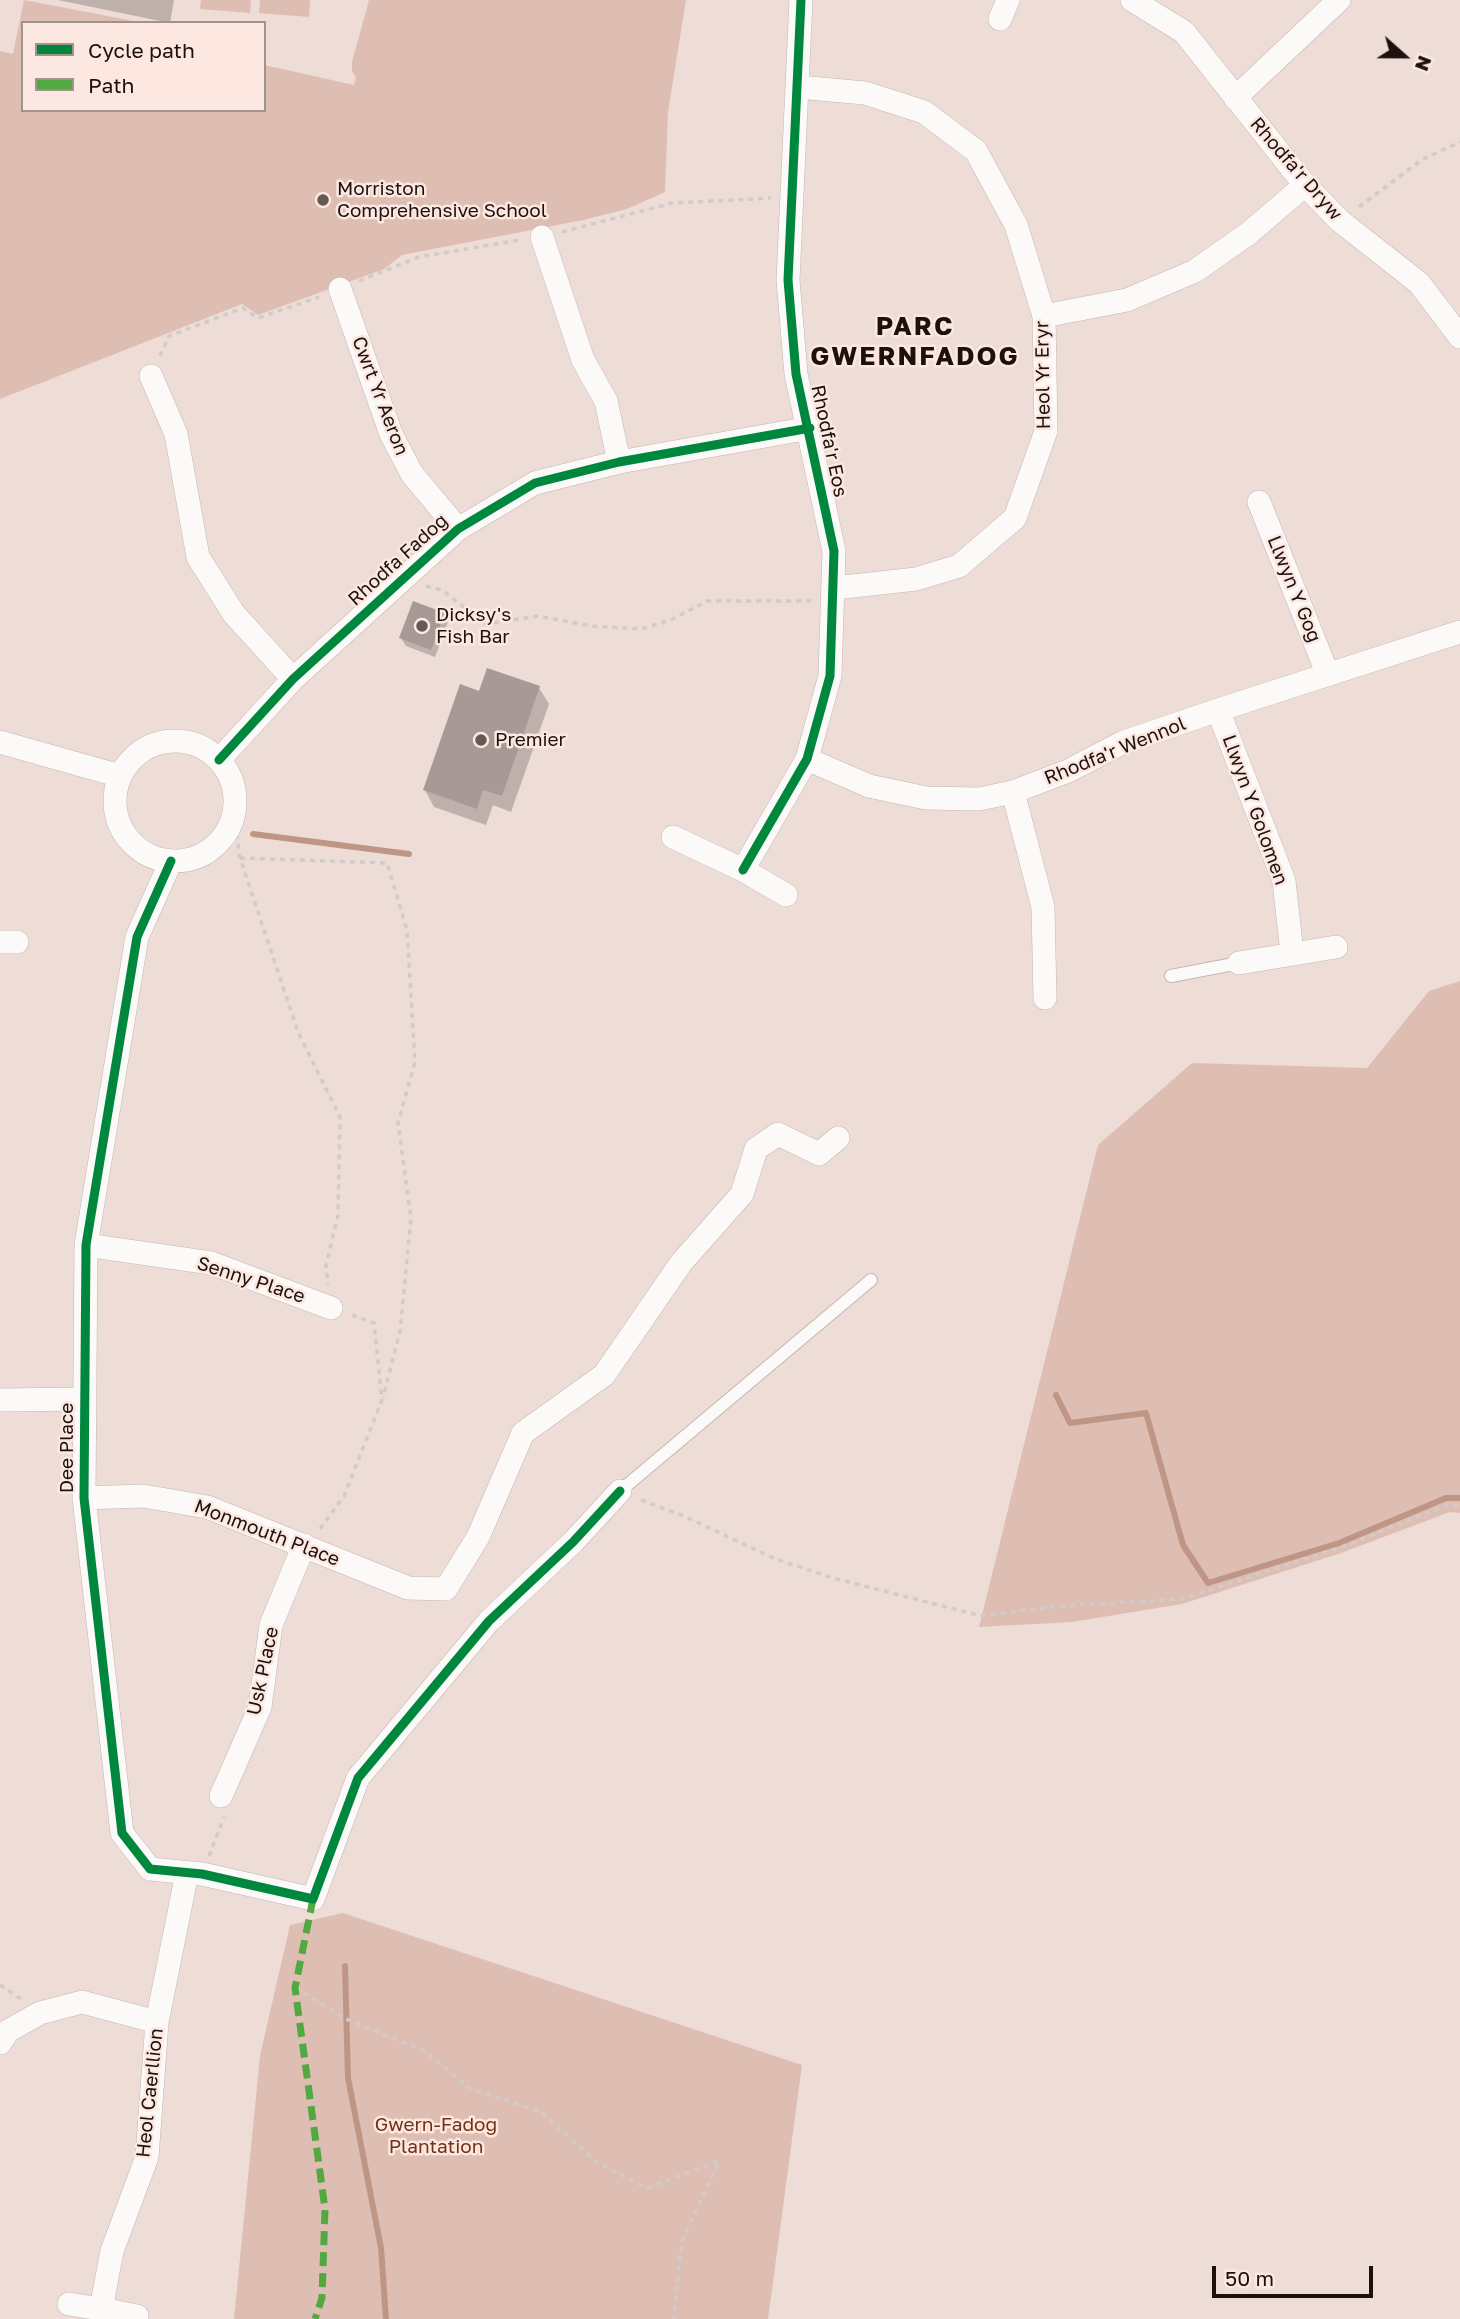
<!DOCTYPE html>
<style>
body{margin:0}
#map{position:relative;width:1460px;height:2319px;overflow:hidden;background:#eedcd6;font-family:"Golos Text",sans-serif}
canvas{display:block}
.legend{position:absolute;left:21px;top:21px;width:245px;height:91px;box-sizing:border-box;background:#fce8e0;border:2px solid #a2928c;margin:0;padding:9px 12px;list-style:none;font-size:21px;color:#1c110d}
.legend li{display:flex;align-items:center;gap:14px;height:35px}
.legend b{width:35px;border:2px solid #a2928c}
.north{position:absolute;left:1369px;top:21px;width:70px;height:70px;-webkit-text-stroke:5px #fce8e0;paint-order:stroke;rotate:111deg;font-size:19px;font-weight:700;line-height:28px;text-align:center;color:#1c110d}
.north::after{content:'';display:block;margin:auto;width:24px;height:32px;background:#1c110d;clip-path:polygon(50% 0,100% 100%,50% 72%,0 100%)}
.scale{position:absolute;left:1212px;top:2266px;width:161px;height:32px;box-sizing:border-box;border:4px solid #1c110d;border-top:0;padding-left:9px;font-size:21px;line-height:24px;white-space:nowrap;color:#1c110d;-webkit-text-stroke:5px #fce8e0;paint-order:stroke}
</style>
<div id="map">
<canvas width="1460" height="2319"></canvas>
<ul class="legend">
<li><b style="height:9px;background:#00873e"></b>Cycle path</li>
<li><b style="height:9px;background:#52a841"></b>Path</li>
</ul>
<div class="north">N</div>
<div class="scale">50 m</div>
</div>
<script>
const c = document.querySelector('canvas').getContext('2d');
c.lineJoin = 'round';
function fillPath(path, color) {
  c.fillStyle = color;
  c.fill(path, 'evenodd');
}
function toPath(rows) {
  const path = new Path2D();
  for (const r of rows) {
    if (r.length === 3) {
      path.moveTo(r[0] + r[2], r[1]);
      path.arc(r[0], r[1], r[2], 0, 2 * Math.PI);
      continue;
    }
    path.moveTo(r[0], r[1]);
    for (let i = 2; i < r.length; i += 2) path.lineTo(r[i], r[i + 1]);
  }
  return path;
}
function trace(path, color, width, dash) {
  c.strokeStyle = color;
  c.lineWidth = width;
  c.lineCap = dash ? 'butt' : 'round';
  c.setLineDash(dash || []);
  c.stroke(path);
}
function drawText(font, color, halo, rows, align = 'center') {
  c.font = font + ' "Golos Text",sans-serif';
  c.lineWidth = 5;
  c.setLineDash([]);
  c.textBaseline = 'middle';
  c.strokeStyle = halo;
  c.fillStyle = color;
  for (const [text, x, y, turn = 0] of rows) {
    c.save();
    c.translate(x, y);
    c.rotate((+turn || 0) * Math.PI / 180);
    c.textAlign = isNaN(turn) ? turn : align;
    if (halo) c.strokeText(text, 0, 0);
    c.fillText(text, 0, 0);
    c.restore();
  }
}
const green = toPath([
 [24,0,144,23,23,23,23,110,264,110,264,65,354,85,356,78,352,71,352,62,369,0,686,0,668,112,665,192,627,209,583,220,402,255,384,269,258,315,242,304,0,399,0,51,13,54],
 [201,0,251,0,250,13,200,9],
 [260,0,310,0,309,17,259,13],
 [1460,981,1460,1513,1450,1512,1341,1553,1182,1604,1072,1622,979,1627,1098,1145,1192,1063,1367,1068,1429,991],
 [343,1913,802,2065,768,2319,234,2319,260,2056,290,1925]
]);
const shadow = toPath([
 [58,0,174,0,170,23],
 [443,614,448,622,435,657,406,646,401,638],
 [539,688,549,704,511,812,493,805,486,825,434,807,425,790,480,693]
]);
const stream = toPath([
 [253,834,409,854],
 [1056,1395,1070,1423,1146,1413,1183,1545,1208,1583,1339,1543,1446,1498,1460,1498],
 [345,1966,348,2078,381,2248,386,2319]
]);
const building = toPath([
 [413,601,445,613,431,650,399,638],
 [487,668,540,686,502,796,483,790,477,809,423,790,460,684,479,691]
]);
const path = toPath([
 [1359,207,1423,159,1460,142],
 [562,232,672,203,771,198],
 [359,281,419,257,520,240],
 [160,356,169,336,243,308,258,318,319,297],
 [426,586,442,590,486,624,538,616,591,626,641,629,671,620,707,601,811,601],
 [234,814,240,858,298,1032,340,1117,338,1215,326,1265,328,1284],
 [240,858,387,863,407,930,415,1062,398,1123,411,1218,400,1331,383,1398],
 [641,1500,684,1516,773,1558,833,1578,982,1616,1059,1606,1182,1599,1342,1547,1447,1505,1460,1505],
 [320,1529,344,1496,382,1400,374,1323,352,1315],
 [209,1856,224,1817],
 [0,1985,21,1999],
 [295,1988,346,2019,425,2051,469,2088,541,2112,598,2163,647,2188,719,2161,681,2243,674,2319]
]);
const service = toPath([
 [1171,976,1239,963],
 [620,1491,871,1280]
]);
const minor = toPath([
 [1132,0,1184,32,1305,185,1340,221,1419,283,1460,337],
 [1000,19,1008,0],
 [798,87,865,93,924,112,976,151,1016,225,1044,316,1046,431,1015,518,959,566,916,579,835,588],
 [1235,98,1339,0],
 [542,237,583,360,606,401,619,462],
 [340,289,391,434,412,474,458,529],
 [1044,316,1127,300,1195,271,1249,233,1305,185],
 [151,376,176,434,198,557,234,614,293,679],
 [1259,502,1328,675],
 [1218,710,1284,881,1292,953],
 [175,801,60],
 [0,742,120,776],
 [807,759,869,786,926,798,979,799,1013,792,1068,771,1124,742,1218,710,1460,632],
 [219,760,293,679,458,529,535,483,619,462,810,428],
 [1013,792,1043,907,1045,998],
 [673,837,743,870,786,895],
 [171,861,137,937,86,1245,84,1498,122,1833,150,1869,202,1874,313,1899,358,1778,489,1621,573,1542,620,1491],
 [743,870,807,759,830,676,834,551,796,374,788,280,801,0],
 [0,942,17,942],
 [1239,963,1336,947],
 [86,1245,211,1263,331,1308],
 [0,1400,85,1399],
 [84,1498,143,1496,207,1507,408,1588,446,1589,478,1537,523,1433,604,1375,681,1263,742,1194,756,1149,778,1134,819,1154,838,1138],
 [221,1796,260,1707,271,1625,304,1545],
 [0,2043,8,2031,40,2013,82,2002,157,2022],
 [69,2304,101,2309,112,2251,147,2157,157,2022,187,1873],
 [101,2309,137,2316]
]);
const quiet = toPath([
 [313,1899,295,1988,325,2209,322,2298,315,2319]
]);
const cycleway = toPath([
 [219,760,293,679,458,529,535,483,619,462,810,428],
 [171,861,137,937,86,1245,84,1498,122,1833,150,1869,202,1874,313,1899,358,1778,489,1621,573,1542,620,1491],
 [743,870,807,759,830,676,834,551,796,374,788,280,801,0]
]);
const markers = [
 [323,200,7,"#665853"],
 [422,626,7,"#665853"],
 [481,740,7,"#665853"]
];
const streetNames = [
 ["Rhodfa'r Dryw",1296,169,49],
 ["Heol Yr Eryr",1043,375,-91],
 ["Cwrt Yr Aeron",380,396,69],
 ["Rhodfa'r Eos",829,441,78],
 ["Rhodfa Fadog",398,560,-42],
 ["Llwyn Y Gog",1294,589,68],
 ["Rhodfa'r Wennol",1115,751,-22],
 ["Llwyn Y Golomen",1255,810,70],
 ["Senny Place",251,1280,18],
 ["Dee Place",67,1448,-90],
 ["Monmouth Place",267,1533,21],
 ["Usk Place",263,1671,-78],
 ["Heol Caerllion",150,2093,-84]
];
const poiNames = [
 ["Morriston",337,189],
 ["Comprehensive School",337,211],
 ["Dicksy's",436,615],
 ["Fish Bar",436,637],
 ["Premier",495,740]
];
const parkNames = [
 ["Gwern-Fadog",436,2125],
 ["Plantation",436,2147]
];
const districtNames = [
 ["PARC",915,327],
 ["GWERNFADOG",915,357]
];
fillPath(green, '#debeb2');
fillPath(shadow, '#0003');
trace(stream, '#bf9586', 6);
fillPath(building, '#a79995');
trace(service, '#c4b6b1', 14);
trace(minor, '#c4b6b1', 24);
trace(path, '#d1ccca', 3.5, [5, 5]);
trace(service, '#fcfaf9', 12);
trace(minor, '#fcfaf9', 23);
trace(quiet, '#52a841', 7, [14, 7]);
trace(cycleway, '#00873e', 9);
for (const [x, y, r, color] of markers) {
  const dot = new Path2D();
  dot.arc(x, y, r, 0, 2 * Math.PI);
  c.fillStyle = color;
  c.fill(dot);
  trace(dot, '#fce8e0', 2.5);
}
drawText('19px', '#1c110d', '#fce8e0', streetNames);
drawText('19px', '#1c110d', '#fce8e0', poiNames, 'left');
drawText('19px', '#723014', '#fce8e0', parkNames);
c.letterSpacing = '2px';
drawText('bold 26px', '#1c110d', '#fce8e0', districtNames);
c.letterSpacing = '0px';
</script>
